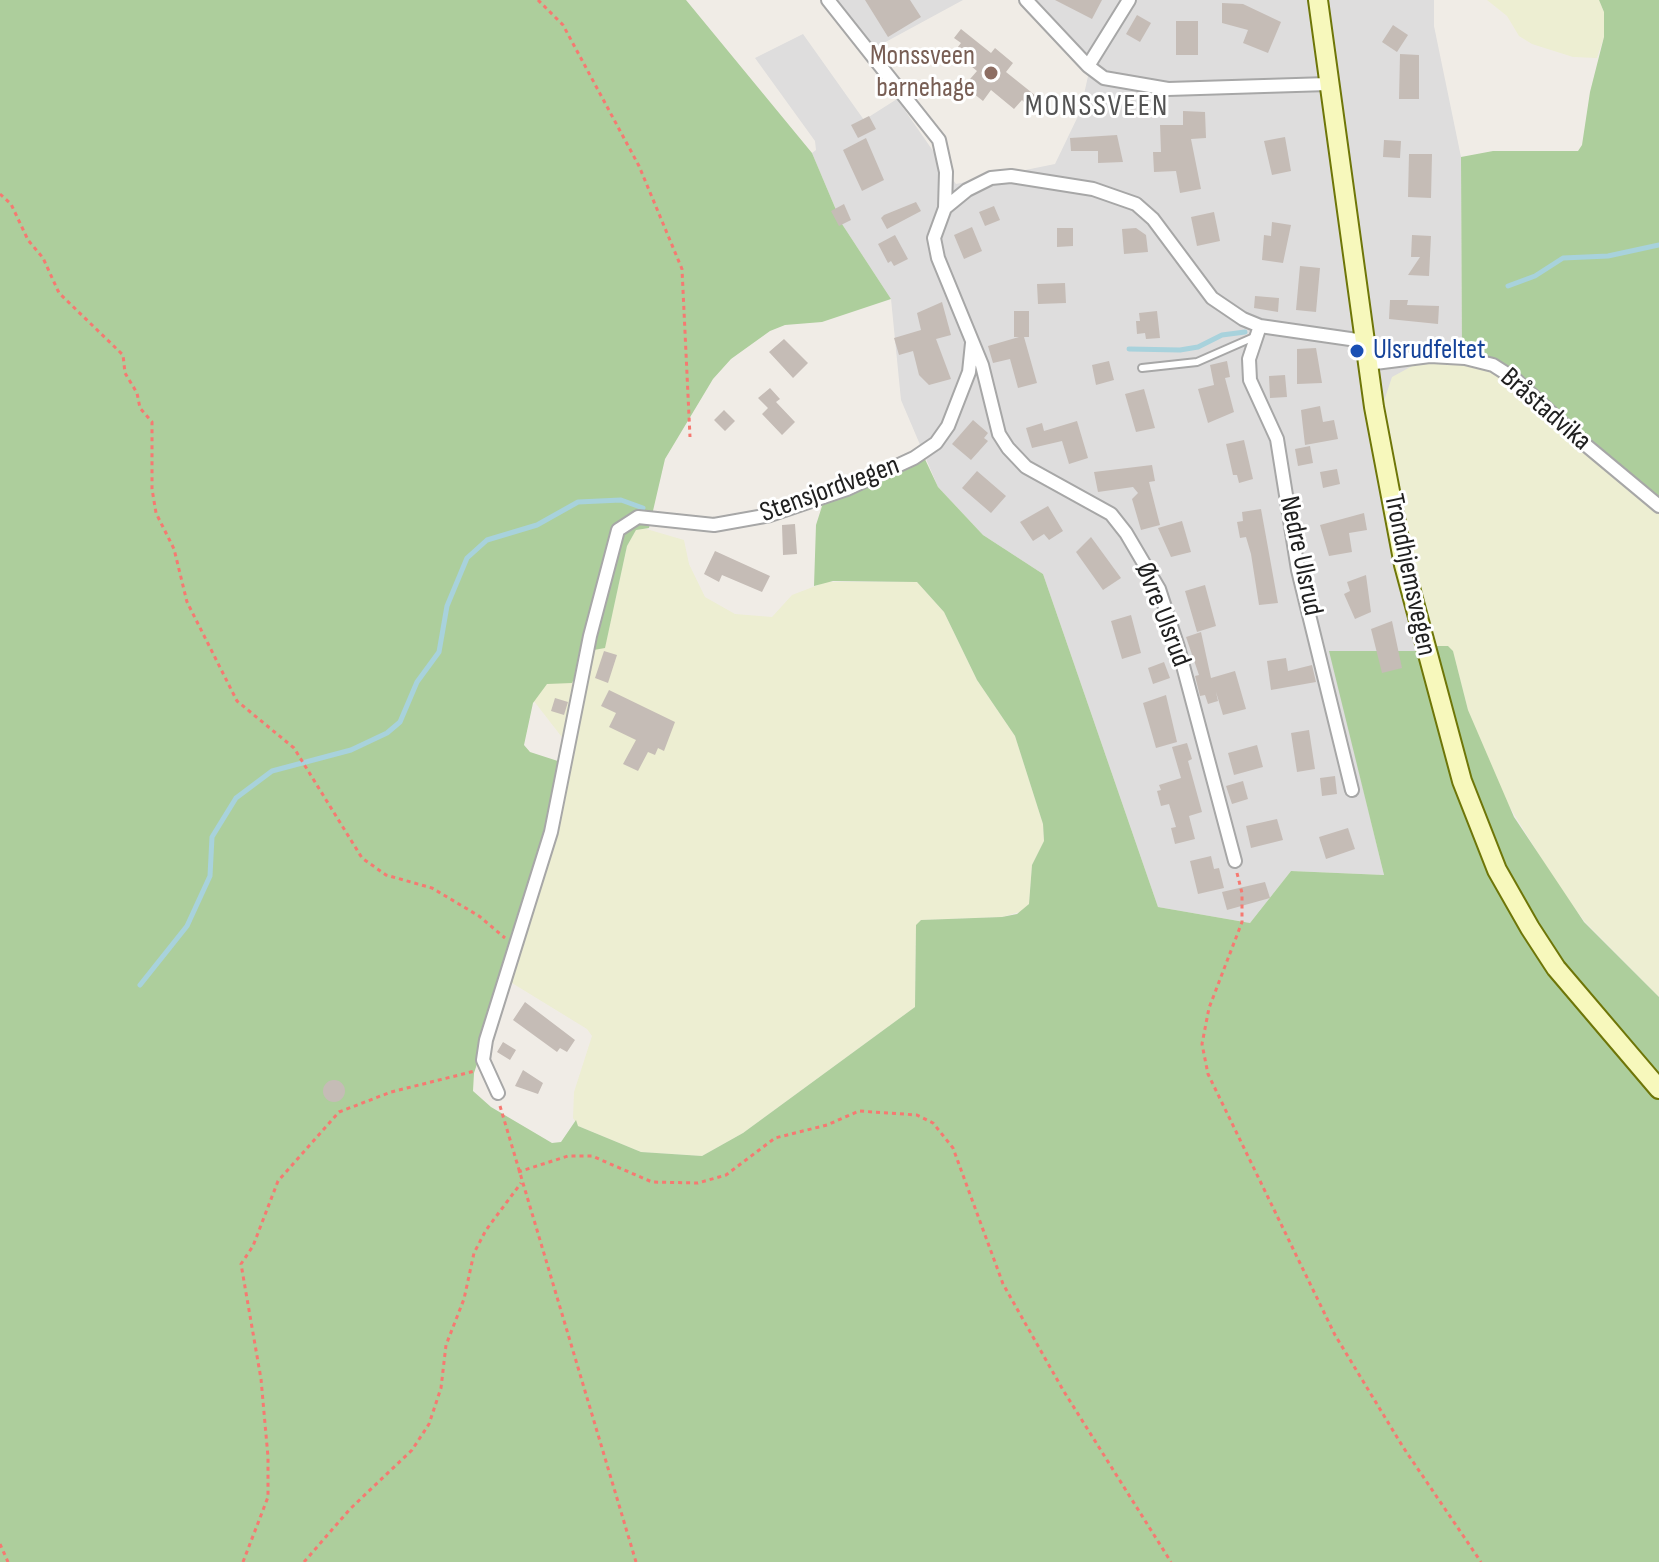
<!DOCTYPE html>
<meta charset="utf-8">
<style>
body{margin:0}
canvas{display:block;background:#f0ece6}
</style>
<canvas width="1659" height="1562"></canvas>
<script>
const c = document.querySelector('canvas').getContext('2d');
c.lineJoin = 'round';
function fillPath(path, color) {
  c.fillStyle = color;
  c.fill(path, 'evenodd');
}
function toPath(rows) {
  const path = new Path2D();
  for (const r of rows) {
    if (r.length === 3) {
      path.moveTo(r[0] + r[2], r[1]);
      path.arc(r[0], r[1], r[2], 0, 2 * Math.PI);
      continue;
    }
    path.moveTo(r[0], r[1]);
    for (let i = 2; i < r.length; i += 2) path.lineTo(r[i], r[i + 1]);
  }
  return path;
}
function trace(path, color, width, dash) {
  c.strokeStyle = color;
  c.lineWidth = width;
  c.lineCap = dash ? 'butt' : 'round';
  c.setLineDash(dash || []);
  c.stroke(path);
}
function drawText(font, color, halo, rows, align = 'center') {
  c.font = font + ' "Sofia Sans Condensed",sans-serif';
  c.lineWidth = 6;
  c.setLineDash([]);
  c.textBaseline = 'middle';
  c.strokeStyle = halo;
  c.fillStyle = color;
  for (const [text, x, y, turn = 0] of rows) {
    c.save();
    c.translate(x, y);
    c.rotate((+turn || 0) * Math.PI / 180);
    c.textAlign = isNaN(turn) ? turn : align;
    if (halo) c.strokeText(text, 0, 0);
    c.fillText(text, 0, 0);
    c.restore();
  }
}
const residential = toPath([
 [833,0,963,0,869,51],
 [1036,0,1434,0,1434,26,1461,157,1462,360,1432,646,1420,651,1330,651,1384,875,1291,871,1250,923,1158,907,1043,574,983,535,938,487,901,400,891,299,842,224,812,153,816,150,815,141,755,58,803,34,864,120,897,99,956,184,1055,164,1080,112,1091,63]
]);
const farmland = toPath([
 [1487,0,1599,0,1604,12,1604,37,1597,58,1573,57,1532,44,1519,36,1507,16],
 [1462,360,1501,366,1659,505,1659,997,1585,922,1560,889,1498,788,1468,710,1453,652,1432,646,1382,407,1392,377,1414,365],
 [643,528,684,540,689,564,705,597,735,614,772,617,792,595,826,582,917,582,944,612,977,680,1015,736,1043,824,1044,841,1032,865,1029,904,1023,911,1002,917,921,920,916,926,915,1007,743,1133,702,1156,641,1152,578,1126,573,1118,574,1092,592,1036,587,1029,512,983,567,764,575,754,523,687,606,642,627,546,636,530]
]);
const forest = toPath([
 [0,0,686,0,812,153,842,224,891,299,822,322,785,325,770,331,731,359,713,379,665,459,649,528,636,530,627,546,605,648,588,651,572,683,547,684,533,703,524,745,530,752,567,764,512,983,492,1019,474,1073,473,1091,491,1107,552,1143,561,1142,576,1120,578,1126,641,1152,702,1156,743,1133,915,1007,916,925,921,920,1002,917,1017,914,1029,904,1032,865,1044,841,1043,824,1015,736,977,680,944,612,917,582,833,581,814,586,816,525,824,500,923,455,938,487,983,535,1043,574,1158,907,1250,923,1291,871,1384,875,1329,651,1420,651,1432,646,1448,646,1453,651,1468,710,1514,817,1584,922,1659,997,1659,1562,0,1562],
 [1599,0,1659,0,1659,505,1518,375,1462,360,1461,157,1493,151,1578,151,1582,145,1590,92,1604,37,1604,12]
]);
const stream = toPath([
 [1508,286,1535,276,1563,258,1608,256,1659,245],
 [1129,349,1180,350,1198,347,1222,335,1245,332],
 [140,985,187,926,210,876,212,837,236,798,272,771,351,750,387,733,400,722,417,682,439,652,447,606,467,558,487,540,537,525,578,502,621,500,643,508]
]);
const building = toPath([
 [865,0,910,0,921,17,888,37],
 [1055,0,1102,0,1092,19],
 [1222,3,1243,4,1281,22,1268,53,1243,43,1248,30,1222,23],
 [1137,15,1151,23,1140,42,1126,34],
 [1176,21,1198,21,1198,55,1176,55],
 [1393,25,1408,35,1397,52,1382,42],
 [961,29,991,53,995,48,1013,63,1006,72,1036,96,1028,106,1022,100,1014,109,991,90,983,101,964,86,977,71,954,52,961,43,954,38],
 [1400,54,1419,55,1419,99,1399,99],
 [1183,111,1205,112,1206,138,1191,139,1201,189,1180,193,1176,171,1154,172,1153,152,1161,152,1160,125,1183,125],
 [869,116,876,129,858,138,851,125],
 [1117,135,1123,162,1098,163,1098,151,1071,151,1070,138],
 [1285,137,1291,171,1272,175,1264,141],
 [866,138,884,180,862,191,843,150],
 [1384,140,1401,141,1400,158,1383,157],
 [1409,154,1432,154,1431,198,1408,197],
 [916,202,921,211,887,229,881,218,884,215],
 [844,204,851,220,839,226,831,211],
 [994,206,1000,220,985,226,979,212],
 [1214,212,1220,241,1197,246,1191,217],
 [1272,222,1291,225,1283,263,1262,260,1264,235,1271,236],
 [972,227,982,251,964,259,954,235],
 [1057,228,1073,228,1073,246,1057,247],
 [1136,228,1146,235,1148,252,1124,254,1122,229],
 [895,235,908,259,894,266,891,261,888,263,878,244],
 [1412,235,1431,236,1429,276,1408,275,1420,257,1411,257],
 [1300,266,1320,268,1316,312,1296,310],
 [1065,283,1066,303,1038,304,1037,284],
 [1255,296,1279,298,1278,312,1254,308],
 [1390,300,1408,300,1407,305,1439,306,1438,324,1389,319],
 [942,302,951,335,936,339,951,379,929,385,919,375,913,351,899,355,894,338,921,330,917,313],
 [1014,311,1029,311,1029,337,1024,337,1037,383,1018,388,1010,359,993,363,988,346,1019,337,1014,337],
 [1157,311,1160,338,1146,339,1145,333,1137,334,1136,321,1140,321,1139,313],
 [784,339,808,363,793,378,769,352],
 [1316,348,1322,383,1297,384,1297,349],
 [1109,361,1114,380,1096,385,1092,365],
 [1227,361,1230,377,1225,378,1234,412,1208,423,1198,389,1214,385,1210,365],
 [1285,375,1287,397,1270,398,1269,376],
 [770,388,780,399,776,402,795,422,782,435,762,414,768,408,758,398],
 [1144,389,1155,428,1136,432,1125,394],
 [1320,406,1323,422,1334,420,1338,439,1305,445,1301,410],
 [724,410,735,421,725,431,714,420],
 [973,420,988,433,984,438,988,441,971,460,952,444],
 [1077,421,1088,458,1069,464,1062,441,1032,448,1026,428,1042,423,1044,431],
 [1244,440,1253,479,1239,483,1237,475,1233,475,1226,444],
 [1310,446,1313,463,1298,466,1295,449],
 [1152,465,1155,481,1149,482,1160,525,1141,530,1132,499,1138,493,1133,487,1098,492,1094,472],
 [1337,469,1340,484,1323,488,1320,472],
 [977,471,1006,496,991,513,962,488],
 [1048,506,1063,531,1049,540,1044,534,1033,541,1020,522],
 [1261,509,1278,603,1259,605,1251,554,1246,537,1240,538,1237,522,1243,521,1242,512],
 [1364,513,1367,530,1349,533,1352,552,1329,556,1320,525],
 [1182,521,1191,552,1171,557,1158,528],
 [795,524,797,554,783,555,782,525],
 [1091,537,1121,578,1103,590,1076,552],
 [715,551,770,576,762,592,722,575,719,582,704,574],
 [1366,575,1371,612,1355,619,1344,594,1350,591,1347,582],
 [1205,585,1216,626,1197,632,1185,591],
 [1131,615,1141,653,1122,659,1111,621],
 [1392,621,1402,668,1382,673,1371,629],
 [1201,632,1211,678,1235,671,1246,709,1223,715,1216,692,1218,701,1208,704,1205,695,1200,696,1195,676,1199,675,1186,637],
 [604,651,617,655,608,683,595,678],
 [1286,658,1288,671,1312,665,1316,682,1271,690,1267,661],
 [1164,662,1170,678,1153,684,1148,668],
 [609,690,675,722,664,751,658,748,655,755,648,752,638,771,623,764,636,740,609,727,616,713,601,706],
 [1166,695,1177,742,1156,748,1143,703],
 [555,698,568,702,564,715,551,711],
 [1309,730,1315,769,1297,772,1291,733],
 [1187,743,1192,759,1188,761,1202,812,1189,816,1195,839,1175,844,1171,828,1176,827,1169,804,1161,806,1157,791,1161,790,1159,785,1181,778,1172,747],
 [1257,745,1263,767,1234,775,1228,753],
 [1335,776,1337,794,1322,796,1320,778],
 [1243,781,1248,799,1232,804,1226,786],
 [1277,819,1283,840,1251,848,1246,826],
 [1348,828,1355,849,1326,859,1319,837],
 [1211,856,1214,869,1219,868,1224,888,1198,894,1190,861],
 [1265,882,1270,898,1227,910,1222,892],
 [525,1002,575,1040,567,1052,560,1048,557,1052,513,1020],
 [503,1042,516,1050,510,1060,497,1052],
 [523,1070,543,1083,538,1094,515,1086],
 [334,1091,11]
]);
const path = toPath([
 [538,0,563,25,639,166,682,269,690,437],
 [0,194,11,204,28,240,43,258,59,293,123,355,125,373,137,393,140,408,152,422,152,489,156,513,174,549,187,602,237,701,294,748,362,858,386,875,432,888,479,916,505,938],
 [1237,873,1242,893,1242,922,1209,1008,1202,1044,1208,1074,1335,1335,1403,1447,1481,1562],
 [500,1106,636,1562],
 [518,1172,568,1156,592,1156,652,1182,698,1183,726,1175,775,1138,827,1125,859,1111,917,1115,933,1123,953,1148,1003,1284,1063,1390,1171,1562],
 [0,1544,8,1562],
 [243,1562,268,1497,268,1457,261,1379,241,1264,253,1246,278,1181,339,1112,391,1092,475,1071],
 [304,1562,350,1509,412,1450,429,1424,441,1388,446,1345,464,1299,474,1253,486,1230,521,1183]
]);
const lane = toPath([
 [1142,368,1197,362,1254,337]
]);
const street = toPath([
 [828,0,939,140,946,172,945,208],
 [1026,0,1088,66,1104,78,1168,89,1328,84],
 [1088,66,1129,0],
 [1260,326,1249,359,1250,380,1277,439,1298,570,1352,790],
 [1367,364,1430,356,1465,358,1493,365,1515,379,1587,446,1659,506],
 [1235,861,1178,647,1159,589,1126,533,1111,514,1026,467,1008,448,999,434,982,365,938,258,934,238,945,208,967,190,991,178,1011,176,1093,189,1136,204,1153,219,1212,298,1243,319,1260,326,1364,341],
 [498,1093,483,1060,486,1040,551,832,590,636,618,530,638,517,714,525,770,515,847,489,914,458,936,443,948,426,969,372,972,343]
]);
const secondary = toPath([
 [1318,0,1374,407,1404,565,1462,781,1497,870,1530,928,1556,968,1659,1089]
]);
const markers = [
 [991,73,8,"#8d6e63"],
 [1357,351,8,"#1a4fb4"]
];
const educationNames = [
 ["Monssveen",975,57],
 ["barnehage",975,89]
];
const transitNames = [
 ["Ulsrudfeltet",1373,351]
];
const streetNames = [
 ["Bråstadvika",1545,410,41],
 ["Stensjordvegen",830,490,-20],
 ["Nedre Ulsrud",1300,556,78],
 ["Trondhjemsvegen",1409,575,78],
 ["Øvre Ulsrud",1162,615,69]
];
const neighbourhoodNames = [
 ["MONSSVEEN",1097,107]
];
fillPath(residential, '#dedddd');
fillPath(farmland, '#edeed2');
fillPath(forest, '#adce9c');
trace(stream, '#a8d2dc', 5);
fillPath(building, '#c5bcb6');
trace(lane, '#a7a7a7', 10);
trace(street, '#a7a7a7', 16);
trace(secondary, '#6e7608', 22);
trace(path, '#f67971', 3, [4, 4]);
trace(lane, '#fff', 6);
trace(street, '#fff', 12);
trace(secondary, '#f7f8bc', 18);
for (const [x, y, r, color] of markers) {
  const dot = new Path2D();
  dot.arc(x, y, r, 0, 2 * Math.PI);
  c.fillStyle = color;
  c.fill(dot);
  trace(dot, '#fff', 3);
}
drawText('28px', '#785e54', '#fff', educationNames, 'right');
drawText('28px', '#164399', '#fff', transitNames, 'left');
drawText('28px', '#202020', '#fff', streetNames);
c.letterSpacing = '2px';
drawText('30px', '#535353', '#fff', neighbourhoodNames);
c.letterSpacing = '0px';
</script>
